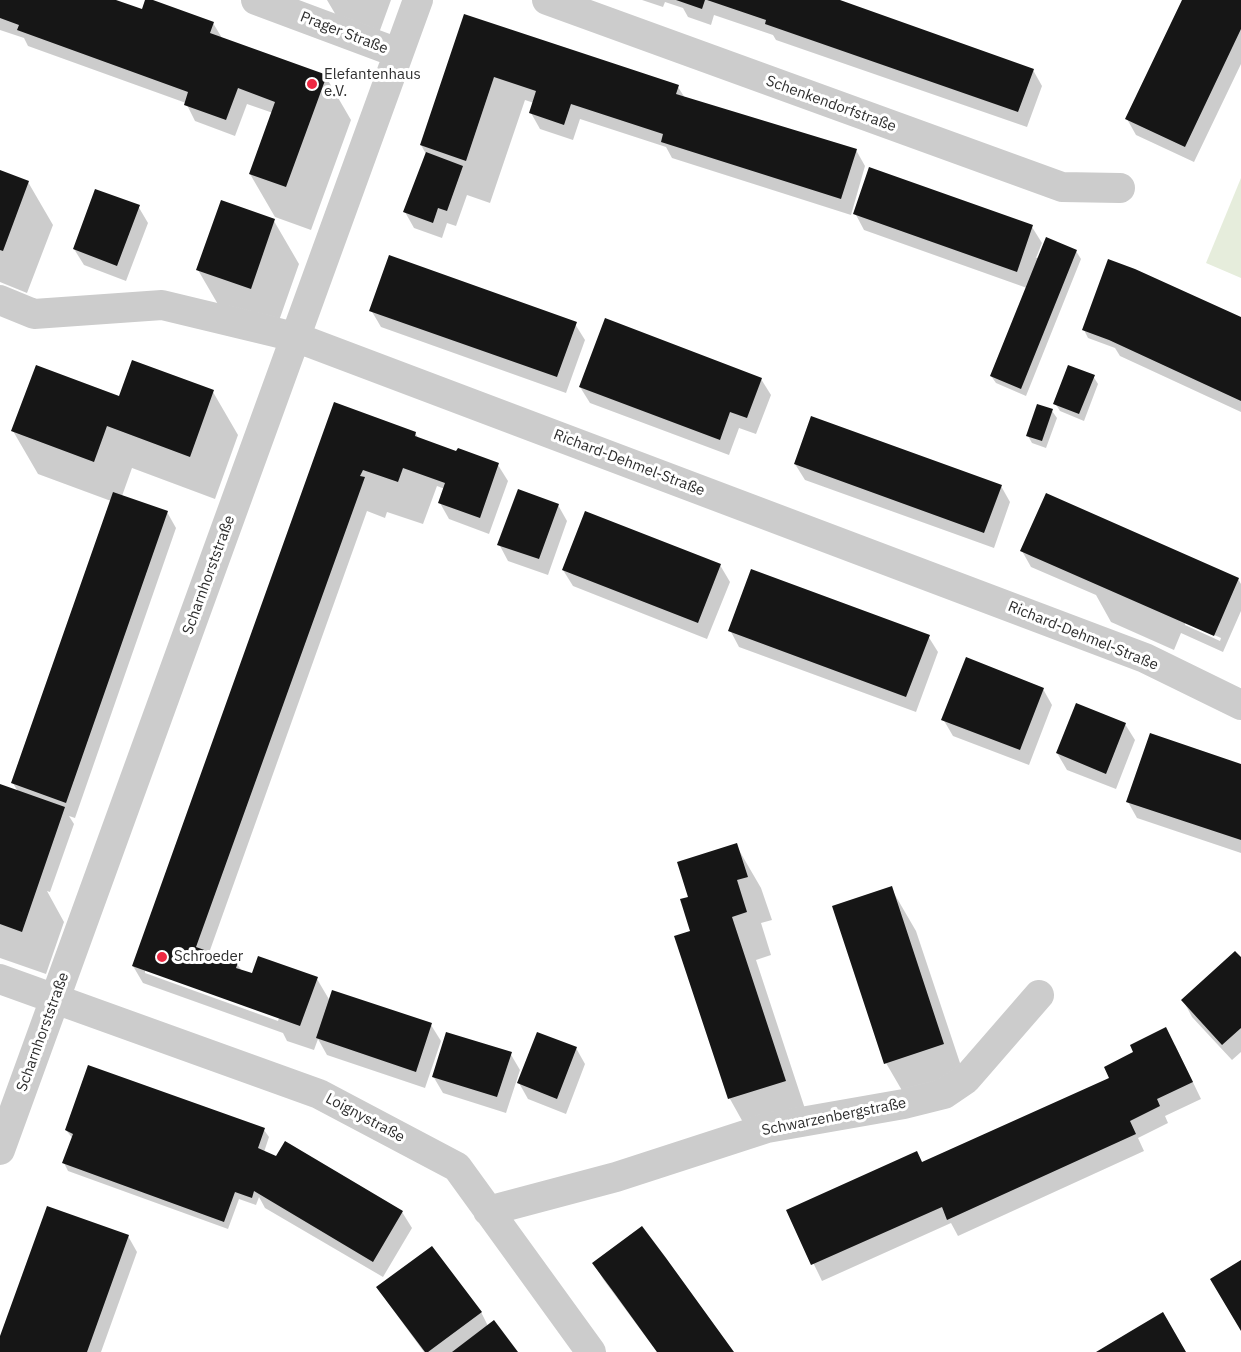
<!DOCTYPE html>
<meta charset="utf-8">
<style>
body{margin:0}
canvas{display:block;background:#fff}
</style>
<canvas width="1241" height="1352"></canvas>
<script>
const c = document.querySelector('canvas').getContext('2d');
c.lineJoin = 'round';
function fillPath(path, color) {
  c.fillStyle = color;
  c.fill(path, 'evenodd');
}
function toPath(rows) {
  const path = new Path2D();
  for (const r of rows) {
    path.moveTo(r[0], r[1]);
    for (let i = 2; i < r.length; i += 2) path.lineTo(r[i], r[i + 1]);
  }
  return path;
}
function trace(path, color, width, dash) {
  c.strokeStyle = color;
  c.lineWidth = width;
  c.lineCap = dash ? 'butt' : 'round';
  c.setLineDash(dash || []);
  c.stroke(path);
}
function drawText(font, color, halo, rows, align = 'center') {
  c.font = font + ' "IBM Plex Sans",sans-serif';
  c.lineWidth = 6;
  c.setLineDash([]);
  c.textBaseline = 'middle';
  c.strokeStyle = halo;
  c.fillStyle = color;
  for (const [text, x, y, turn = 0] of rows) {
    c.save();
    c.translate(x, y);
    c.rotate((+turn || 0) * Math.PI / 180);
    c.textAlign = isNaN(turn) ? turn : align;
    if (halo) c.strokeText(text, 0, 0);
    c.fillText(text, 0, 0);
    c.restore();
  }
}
const green = toPath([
 [1241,178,1241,278,1206,263]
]);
const shadow = toPath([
 [0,0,112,0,143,11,147,0,149,0,213,23,222,38,326,77,351,120,311,230,275,217,250,174,273,113,247,104,235,136,195,121,186,103,28,46,24,38,0,30],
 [327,0,391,0,379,33,337,17],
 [642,0,833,0,1033,70,1042,86,1027,127,776,40,773,35,714,15,711,25,688,17,683,8,665,2,663,7],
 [1183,0,1241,0,1241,64,1194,162,1136,135,1127,119],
 [465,16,678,87,685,98,856,150,865,166,851,215,672,158,666,147,580,119,573,140,540,129,531,113,534,103,525,100,490,203,467,195,456,226,447,223,442,238,414,228,405,212,426,154,421,145],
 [0,171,28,182,53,225,27,293,0,282],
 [138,206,148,223,126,281,84,265,74,249],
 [855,213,1032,227,1042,243,1036,258,1076,251,1081,259,1026,396,996,383,991,376,1027,288,864,230],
 [274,221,299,264,275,332,223,313,198,270],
 [371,310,575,324,585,340,566,393,381,327],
 [1241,318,1241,412,1120,356,1115,348,1088,338,1084,330],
 [1093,376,1098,384,1084,421,1060,411,1055,403],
 [761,379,771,395,756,434,739,428,729,455,590,403,580,387],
 [213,392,238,435,215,499,132,468,122,496,167,512,176,528,75,818,69,816,74,824,50,892,47,891,64,922,46,974,0,958,0,790,18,792,13,783,111,501,38,474,13,431,120,398],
 [335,404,415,433,419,439,457,455,459,450,498,465,508,481,489,534,449,519,440,503,445,489,437,486,423,524,387,512,385,518,367,511,209,953,237,964,242,971,253,975,317,979,330,1001,431,1025,441,1041,425,1088,327,1055,318,1039,314,1050,287,1041,283,1033,143,983,133,966],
 [145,969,279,1018,278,1021,145,973],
 [1052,411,1057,418,1046,448,1032,443,1028,436],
 [795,464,1001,486,1010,502,994,548,805,480],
 [558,505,567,521,548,575,508,561,499,544],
 [1022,551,1238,579,1241,584,1241,611,1223,652,1181,633,1174,650,1111,622,1096,595,1031,567],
 [1185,622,1221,638,1220,641,1185,625],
 [720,565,730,582,707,639,573,586,563,570],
 [730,630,928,636,938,652,916,712,739,647],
 [1043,689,1052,705,1029,765,953,736,943,719],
 [1125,724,1135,740,1116,789,1067,770,1057,753],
 [1241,766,1241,853,1137,818,1128,802],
 [736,845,761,888,772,920,761,923,771,955,756,960,810,1124,754,1142,730,1099,676,937,692,932,690,898],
 [891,888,916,931,968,1087,911,1106,886,1063,834,907],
 [1241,959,1241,1052,1232,1060,1192,1017,1183,1000],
 [1175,1045,1201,1099,1165,1116,1168,1123,1138,1138,1144,1151,958,1236,951,1223,822,1281,788,1211,923,1164,1111,1078],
 [576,1048,585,1064,566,1114,528,1099,519,1083],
 [510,1053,520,1070,506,1113,443,1093,433,1076],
 [66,1130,264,1130,269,1137,264,1152,402,1212,412,1228,383,1277,265,1208,259,1197,256,1205,239,1199,228,1229,68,1171,64,1163,73,1139],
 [128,1236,137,1252,101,1352,0,1352,0,1341],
 [594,1263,733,1352,657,1352,603,1279],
 [378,1287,481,1312,488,1326,516,1352,424,1352,388,1303]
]);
const building = toPath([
 [0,0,116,0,142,9,145,0,153,0,214,22,210,33,327,75,286,187,249,174,275,102,238,88,226,120,184,105,188,92,17,30,19,25,0,18],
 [676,0,705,0,702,9],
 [707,0,840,0,1034,69,1018,112,765,24,766,20],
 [1182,0,1241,0,1241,29,1185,147,1125,119],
 [464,14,679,85,676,94,857,149,841,199,661,142,663,134,571,104,564,125,529,113,536,91,494,77,466,161,420,145],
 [426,152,463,166,447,211,438,208,433,223,403,212],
 [869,167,1033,225,1017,272,853,214],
 [0,170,29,181,3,251,0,250],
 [95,189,140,205,117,266,73,249],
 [221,200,275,219,251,289,196,270],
 [1046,237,1077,250,1021,389,990,376],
 [389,255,577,322,557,377,369,311],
 [1108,259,1135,269,1241,317,1241,401,1109,340,1082,330],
 [605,318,762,378,747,418,730,412,720,440,579,387],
 [132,360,214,390,190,457,107,426,94,462,11,431,36,365,119,396],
 [1068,365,1095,375,1079,414,1053,404],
 [334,402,416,432,415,436,456,451,458,448,499,463,480,518,438,503,445,483,403,468,398,482,363,470,360,476,365,477,196,947,238,962,236,968,252,973,258,956,318,977,300,1026,132,966],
 [1037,404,1053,409,1042,441,1026,436],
 [811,416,1002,485,984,533,794,464],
 [518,489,559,504,539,559,497,545],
 [113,492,168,511,66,803,11,783],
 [1046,493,1239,578,1214,636,1020,551],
 [585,511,721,564,698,623,562,570],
 [751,569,930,635,906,697,728,631],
 [966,657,1044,688,1020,750,941,720],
 [1076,703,1126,723,1106,774,1056,753],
 [1150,733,1241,764,1241,840,1126,802],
 [0,784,65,807,22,932,0,924],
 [737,843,748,877,737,880,747,912,732,917,786,1081,728,1099,674,936,690,931,680,899,688,897,677,862],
 [892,886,944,1044,884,1064,832,906],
 [1235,951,1241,957,1241,1028,1222,1045,1181,1000],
 [332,990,432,1023,416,1072,316,1038],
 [1166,1027,1193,1082,1157,1099,1160,1106,1130,1121,1136,1134,947,1220,942,1207,811,1265,786,1210,917,1151,922,1162,1109,1078,1104,1067,1133,1052,1130,1045],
 [446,1032,512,1052,497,1097,432,1077],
 [537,1032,577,1047,557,1099,517,1083],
 [88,1065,265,1128,258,1148,276,1156,285,1141,403,1211,373,1262,254,1191,252,1198,235,1192,224,1222,62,1163,73,1134,65,1130],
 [47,1206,129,1235,87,1352,0,1352,0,1336],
 [642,1226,666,1258,734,1352,657,1352,615,1294,592,1263],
 [432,1246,482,1312,428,1352,425,1352,376,1287],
 [1241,1260,1241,1331,1210,1279],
 [1163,1312,1186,1352,1096,1352,1131,1331],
 [494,1320,518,1352,452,1352]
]);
const minor = toPath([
 [256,0,398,53],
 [547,0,1062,187,1120,188],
 [0,300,34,314,162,305,295,337,1145,658,1241,705],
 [0,979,319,1094,457,1167,591,1352],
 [0,1150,418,0],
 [488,1211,616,1177,767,1128,904,1104,944,1094,966,1079,1039,995]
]);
const markers = [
 [312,84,6,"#ee2842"],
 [162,957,6,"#ee2842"]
];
const streetNames = [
 ["Prager Straße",344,33,21],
 ["Schenkendorfstraße",831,104,20],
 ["Richard-Dehmel-Straße",629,463,21],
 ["Scharnhorststraße",209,575,-70],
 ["Richard-Dehmel-Straße",1083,636,22],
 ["Scharnhorststraße",43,1032,-70],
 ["Schwarzenbergstraße",834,1117,-11],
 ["Loignystraße",365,1118,28]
];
const poiNames = [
 ["Elefantenhaus",324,75],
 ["e.V.",324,92],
 ["Schroeder",174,957]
];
fillPath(green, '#e6eddc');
fillPath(shadow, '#0003');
fillPath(building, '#161616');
trace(minor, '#ccc', 30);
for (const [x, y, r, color] of markers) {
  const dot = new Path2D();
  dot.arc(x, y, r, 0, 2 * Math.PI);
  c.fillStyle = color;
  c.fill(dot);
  trace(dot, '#fff', 2);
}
drawText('15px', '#2f2f2f', '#fff', streetNames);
drawText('15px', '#2f2f2f', '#fff', poiNames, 'left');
</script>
